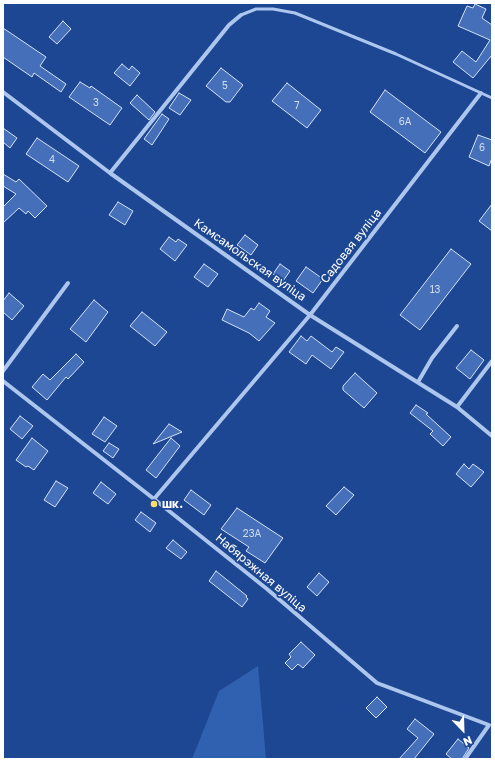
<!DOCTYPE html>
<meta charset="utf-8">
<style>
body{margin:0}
#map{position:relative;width:495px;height:762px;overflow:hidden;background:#1d4792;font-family:"Golos Text",sans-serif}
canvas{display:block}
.frame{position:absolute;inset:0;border:4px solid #fff;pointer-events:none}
.north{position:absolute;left:443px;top:710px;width:40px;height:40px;-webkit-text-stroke:3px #1d4792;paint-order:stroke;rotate:157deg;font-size:11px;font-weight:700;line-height:16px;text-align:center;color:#fff}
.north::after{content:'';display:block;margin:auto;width:14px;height:18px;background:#fff;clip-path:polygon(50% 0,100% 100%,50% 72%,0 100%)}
</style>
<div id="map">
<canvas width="495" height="762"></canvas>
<div class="frame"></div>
<div class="north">N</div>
</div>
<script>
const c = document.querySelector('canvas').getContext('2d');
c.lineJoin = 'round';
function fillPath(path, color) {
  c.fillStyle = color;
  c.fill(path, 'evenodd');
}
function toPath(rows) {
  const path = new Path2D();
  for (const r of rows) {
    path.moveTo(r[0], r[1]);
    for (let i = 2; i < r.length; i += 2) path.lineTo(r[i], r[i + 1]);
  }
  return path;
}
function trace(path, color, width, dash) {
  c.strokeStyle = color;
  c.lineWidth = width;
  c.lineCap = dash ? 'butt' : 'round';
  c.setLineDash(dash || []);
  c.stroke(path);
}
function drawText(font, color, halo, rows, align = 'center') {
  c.font = font + ' "Golos Text",sans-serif';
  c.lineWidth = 3.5;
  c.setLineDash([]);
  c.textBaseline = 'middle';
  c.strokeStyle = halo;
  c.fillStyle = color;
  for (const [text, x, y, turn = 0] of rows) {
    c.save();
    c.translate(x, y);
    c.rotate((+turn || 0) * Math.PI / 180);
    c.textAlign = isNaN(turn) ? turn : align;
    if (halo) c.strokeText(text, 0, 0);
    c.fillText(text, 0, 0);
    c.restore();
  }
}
const green = toPath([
 [258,666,266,759,192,759,219,691]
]);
const building = toPath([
 [475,4,486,9,482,18,492,25,492,55,473,78,453,62,462,51,476,62,490,40,458,26,467,6,473,8,475,4],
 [63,21,71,29,57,44,49,37,63,21],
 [3,28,46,57,40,66,66,84,61,92,34,73,32,77,3,57,3,28],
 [122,64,129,70,132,66,140,73,130,86,114,73,122,64],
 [221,68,243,85,230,102,226,102,206,86,221,68],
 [80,82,90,88,91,86,122,108,110,125,69,97,80,82],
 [287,83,321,110,307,128,272,101,287,83],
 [385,90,441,132,425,153,370,112,385,90],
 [179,93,191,100,180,115,169,108,179,93],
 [137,95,155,112,149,120,130,103,137,95],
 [162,114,169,119,152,145,144,139,162,114],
 [3,128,17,138,10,148,3,142,3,128],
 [478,135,492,140,492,158,489,166,469,157,478,135],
 [37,138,79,166,68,182,26,154,37,138],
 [3,174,16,182,19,179,47,206,35,218,28,211,26,214,19,208,3,223,3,207,16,194,3,186,3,174],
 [118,202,133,211,125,225,109,215,118,202],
 [492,204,492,231,479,221,492,204],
 [245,235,258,245,251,255,237,245,245,235],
 [169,237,176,242,178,239,187,245,175,261,160,249,169,237],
 [451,249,471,264,420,330,400,315,451,249],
 [204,264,218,274,208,287,194,277,204,264],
 [280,264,290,271,283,281,273,274,280,264],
 [306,267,323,279,313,293,296,281,306,267],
 [9,293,24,306,12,320,3,312,3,301,9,293],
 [94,300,108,312,86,342,70,329,94,300],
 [259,303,270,311,266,317,275,323,259,341,249,333,222,320,227,309,244,317,251,308,254,310,259,303],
 [142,312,167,332,155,346,130,326,142,312],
 [301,336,307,341,311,336,332,352,336,347,344,352,331,369,312,355,306,364,289,352,301,336],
 [471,350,484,360,470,379,456,368,471,350],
 [76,354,84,362,68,379,66,377,47,400,32,387,43,374,50,380,76,354],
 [355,373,377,393,364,408,343,390,343,386,355,373],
 [416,405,428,413,426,414,451,437,443,446,430,434,433,431,410,413,416,405],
 [20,416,33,426,22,439,10,429,20,416],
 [104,417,117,426,105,442,92,434,104,417],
 [169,424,182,432,153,444,169,424],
 [32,438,48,451,34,470,28,466,26,467,16,460,32,438],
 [171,438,180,446,156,478,146,470,171,438],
 [109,443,119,449,113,458,103,451,109,443],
 [464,464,469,469,473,464,484,472,471,487,456,474,464,464],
 [56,481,68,488,55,507,44,500,56,481],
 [101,482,116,494,108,504,93,493,101,482],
 [344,487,354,495,336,515,326,506,344,487],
 [191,490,211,505,204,515,184,500,191,490],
 [237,508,283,538,265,563,246,551,249,547,221,529,237,508],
 [141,512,156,523,150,532,135,520,141,512],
 [173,540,187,552,181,559,166,548,173,540],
 [216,571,247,596,246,597,248,599,242,607,209,581,216,571],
 [319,573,329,582,317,596,307,587,319,573],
 [301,642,315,655,303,668,298,664,292,670,285,663,291,657,289,654,301,642],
 [377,697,387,707,376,718,366,708,377,697],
 [415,719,434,734,414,759,399,759,418,738,407,729,415,719],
 [458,739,469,748,462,759,452,759,446,754,458,739]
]);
const service = toPath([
 [241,15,256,9,273,9,295,13,396,54,492,98]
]);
const minor = toPath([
 [3,92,110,173,310,315,457,407,492,436],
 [110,173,229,25,241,15],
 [3,371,68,283],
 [3,381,154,499,267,589,377,683,489,725,465,759],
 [418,382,432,358,457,326],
 [457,407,492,361],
 [154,499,310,315,481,93]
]);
const markers = [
 [154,504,4,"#fede6c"]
];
const numberNames = [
 ["5",225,86],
 ["3",96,103],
 ["7",297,106],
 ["6А",405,122],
 ["6",482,148],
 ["4",52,160],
 ["13",435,290],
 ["23А",252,534]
];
const streetNames = [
 ["Садовая вуліца",351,246,-52],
 ["Камсамольская вуліца",250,260,35],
 ["Набярэжная вуліца",261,573,40]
];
const poiNames = [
 ["шк.",162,504]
];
fillPath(green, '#3060b0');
fillPath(building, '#4570b9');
trace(building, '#d4e2fa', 1);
trace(service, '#adc6ee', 3);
trace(minor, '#adc6ee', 4);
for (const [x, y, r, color] of markers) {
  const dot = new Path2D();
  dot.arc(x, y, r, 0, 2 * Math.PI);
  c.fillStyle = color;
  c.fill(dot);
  trace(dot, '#1d4792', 1.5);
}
drawText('10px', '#d0dbee', null, numberNames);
drawText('12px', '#fff', '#1d4792', streetNames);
drawText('bold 12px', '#fff', '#1d4792', poiNames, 'left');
</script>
